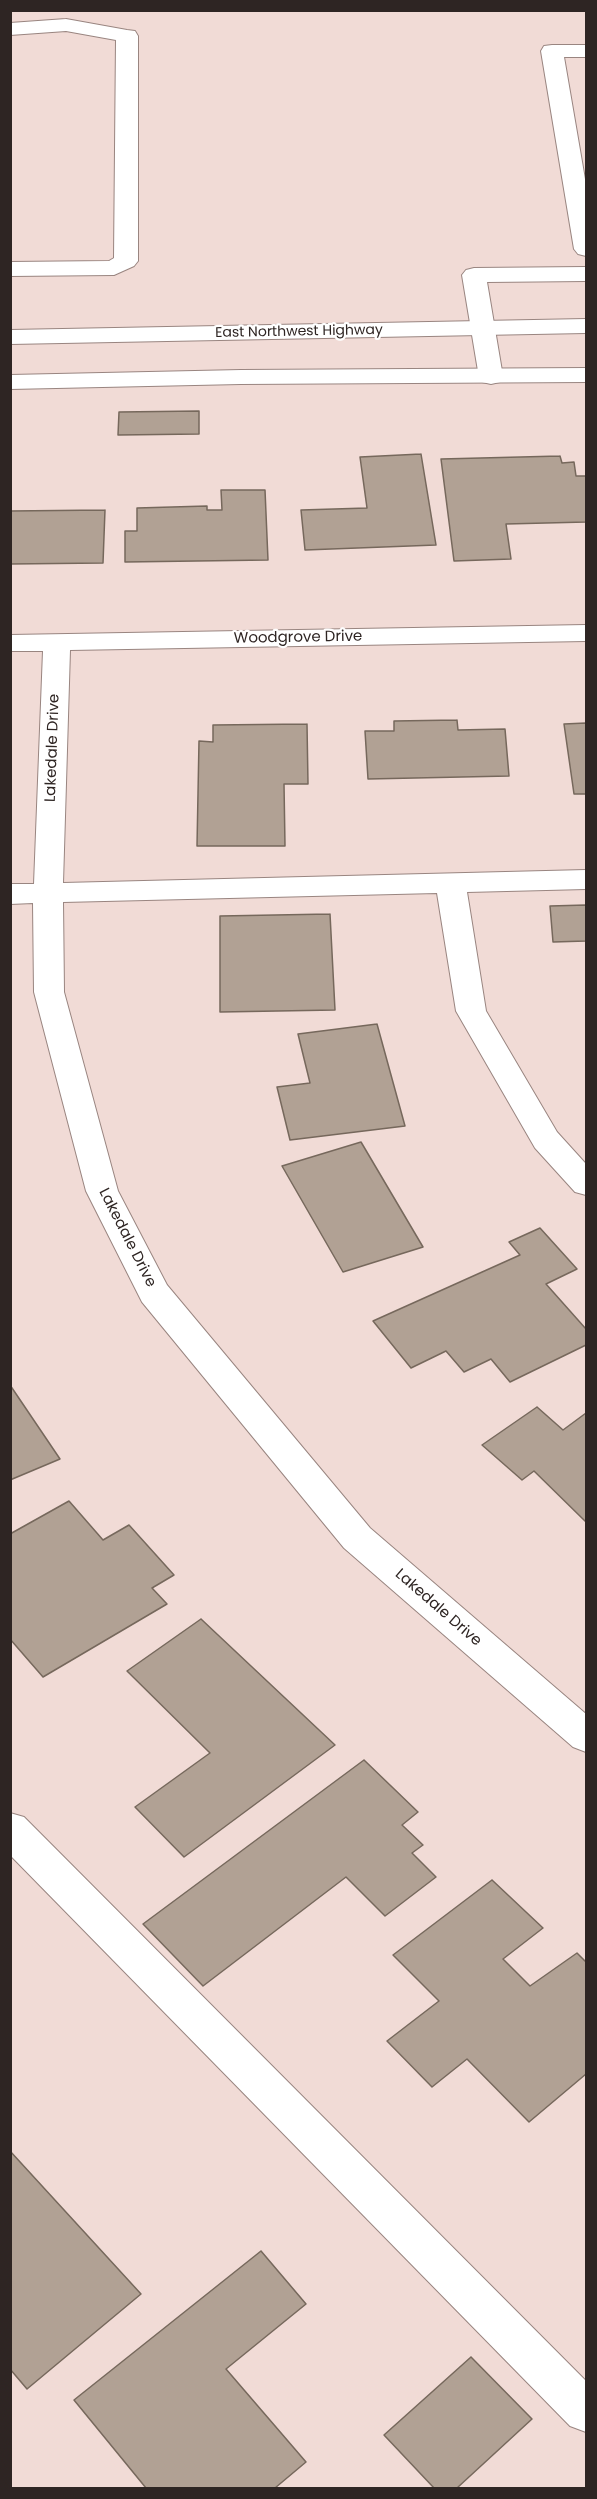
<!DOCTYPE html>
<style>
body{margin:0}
#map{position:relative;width:597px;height:2499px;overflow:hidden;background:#f1dbd6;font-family:Poppins,sans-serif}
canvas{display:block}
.frame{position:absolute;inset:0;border:12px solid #2e2523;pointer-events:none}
</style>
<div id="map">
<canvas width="597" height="2499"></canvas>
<div class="frame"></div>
</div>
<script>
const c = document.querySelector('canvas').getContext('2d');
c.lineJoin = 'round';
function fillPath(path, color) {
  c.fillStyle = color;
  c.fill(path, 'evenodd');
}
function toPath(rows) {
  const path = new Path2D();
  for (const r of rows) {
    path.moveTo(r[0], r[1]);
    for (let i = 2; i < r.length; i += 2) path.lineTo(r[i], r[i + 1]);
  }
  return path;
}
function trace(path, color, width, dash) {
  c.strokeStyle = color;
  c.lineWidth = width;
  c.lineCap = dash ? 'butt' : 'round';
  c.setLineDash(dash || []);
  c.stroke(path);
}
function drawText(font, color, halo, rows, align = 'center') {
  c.font = font + ' Poppins,sans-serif';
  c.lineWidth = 4.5;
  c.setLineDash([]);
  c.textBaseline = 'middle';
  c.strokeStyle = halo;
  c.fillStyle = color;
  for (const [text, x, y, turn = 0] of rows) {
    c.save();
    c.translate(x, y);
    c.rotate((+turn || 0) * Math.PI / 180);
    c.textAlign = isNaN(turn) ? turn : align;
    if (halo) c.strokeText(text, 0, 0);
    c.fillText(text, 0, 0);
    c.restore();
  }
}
const building = toPath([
 [199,411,199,434,118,435,119,412,199,411],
 [421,454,436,545,305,550,301,510,367,508,360,457,421,454],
 [560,456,562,463,574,462,576,476,586,476,586,522,506,524,511,559,454,561,441,459,560,456],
 [221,490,265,490,268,560,125,562,125,531,137,531,137,508,207,506,207,510,222,510,221,490],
 [105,510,103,563,10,564,10,511,105,510],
 [457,720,458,730,505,729,509,776,368,779,365,731,394,731,394,721,457,720],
 [586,723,586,794,574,794,564,724,586,723],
 [307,724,308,784,284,784,285,846,197,846,199,741,213,742,213,725,307,724],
 [586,905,586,941,553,942,550,906,586,905],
 [330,914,335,1010,220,1012,220,916,330,914],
 [377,1024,405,1126,290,1140,277,1087,310,1083,298,1034,377,1024],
 [361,1142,423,1247,343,1272,282,1166,361,1142],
 [540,1228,577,1269,546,1284,586,1329,586,1345,510,1382,491,1359,464,1372,446,1351,411,1368,373,1321,520,1255,509,1242,540,1228],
 [10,1385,60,1459,10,1480,10,1385],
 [537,1407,563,1430,586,1413,586,1522,534,1471,522,1480,482,1445,537,1407],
 [69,1501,103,1540,129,1525,174,1575,152,1588,167,1604,43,1677,10,1639,10,1534,69,1501],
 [201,1619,335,1745,184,1857,135,1807,210,1753,127,1671,201,1619],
 [364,1760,418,1812,402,1825,423,1845,412,1853,436,1877,385,1916,346,1877,203,1986,143,1924,364,1760],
 [492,1880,543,1928,503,1959,530,1986,577,1953,586,1962,586,2074,529,2122,467,2059,432,2087,387,2041,439,2001,393,1955,492,1880],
 [10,2151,141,2294,27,2389,10,2369,10,2151],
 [261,2251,306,2304,226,2369,306,2462,275,2488,146,2488,74,2400,261,2251],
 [471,2357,532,2419,457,2488,434,2488,384,2435,471,2357]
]);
const minor = toPath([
 [66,19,127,30,135,31,138,36,138,261,134,266,114,275,10,276,10,262,109,261,114,258,116,40,66,31,10,35,10,23,66,19],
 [552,45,586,45,586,57,564,57,586,185,586,256,578,254,574,249,541,51,544,46,552,45],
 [586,267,586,281,487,282,503,377,500,382,491,384,482,382,479,377,462,275,466,270,474,268,586,267],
 [586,625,586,641,70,650,63,883,586,870,586,889,467,892,486,1011,557,1132,586,1164,586,1195,575,1192,535,1148,456,1011,437,893,63,902,64,992,118,1191,167,1285,370,1528,586,1714,586,1752,573,1747,344,1548,142,1302,86,1191,34,992,33,903,10,904,10,884,34,884,43,651,10,651,10,635,586,625],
 [10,1813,24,1817,586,2381,586,2432,570,2426,10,1855,10,1813]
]);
const major = toPath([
 [586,319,586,333,10,344,10,330,586,319],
 [586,368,586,382,241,384,10,389,10,375,241,370,586,368]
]);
const farStreetnames = [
 ["East Northwest Highway",299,332,-1]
];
const streetNames = [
 ["Woodgrove Drive",298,638,-1],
 ["Lakedale Drive",53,748,-88],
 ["Lakedale Drive",127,1238,63],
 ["Lakedale Drive",438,1608,41]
];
fillPath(building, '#b1a194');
trace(building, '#76685c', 1.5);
trace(minor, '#998580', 2);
trace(major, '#998580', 2);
fillPath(minor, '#fff');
fillPath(major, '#fff');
drawText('14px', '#2e2523', '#fff', farStreetnames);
drawText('15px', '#2e2523', '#fff', streetNames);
</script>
